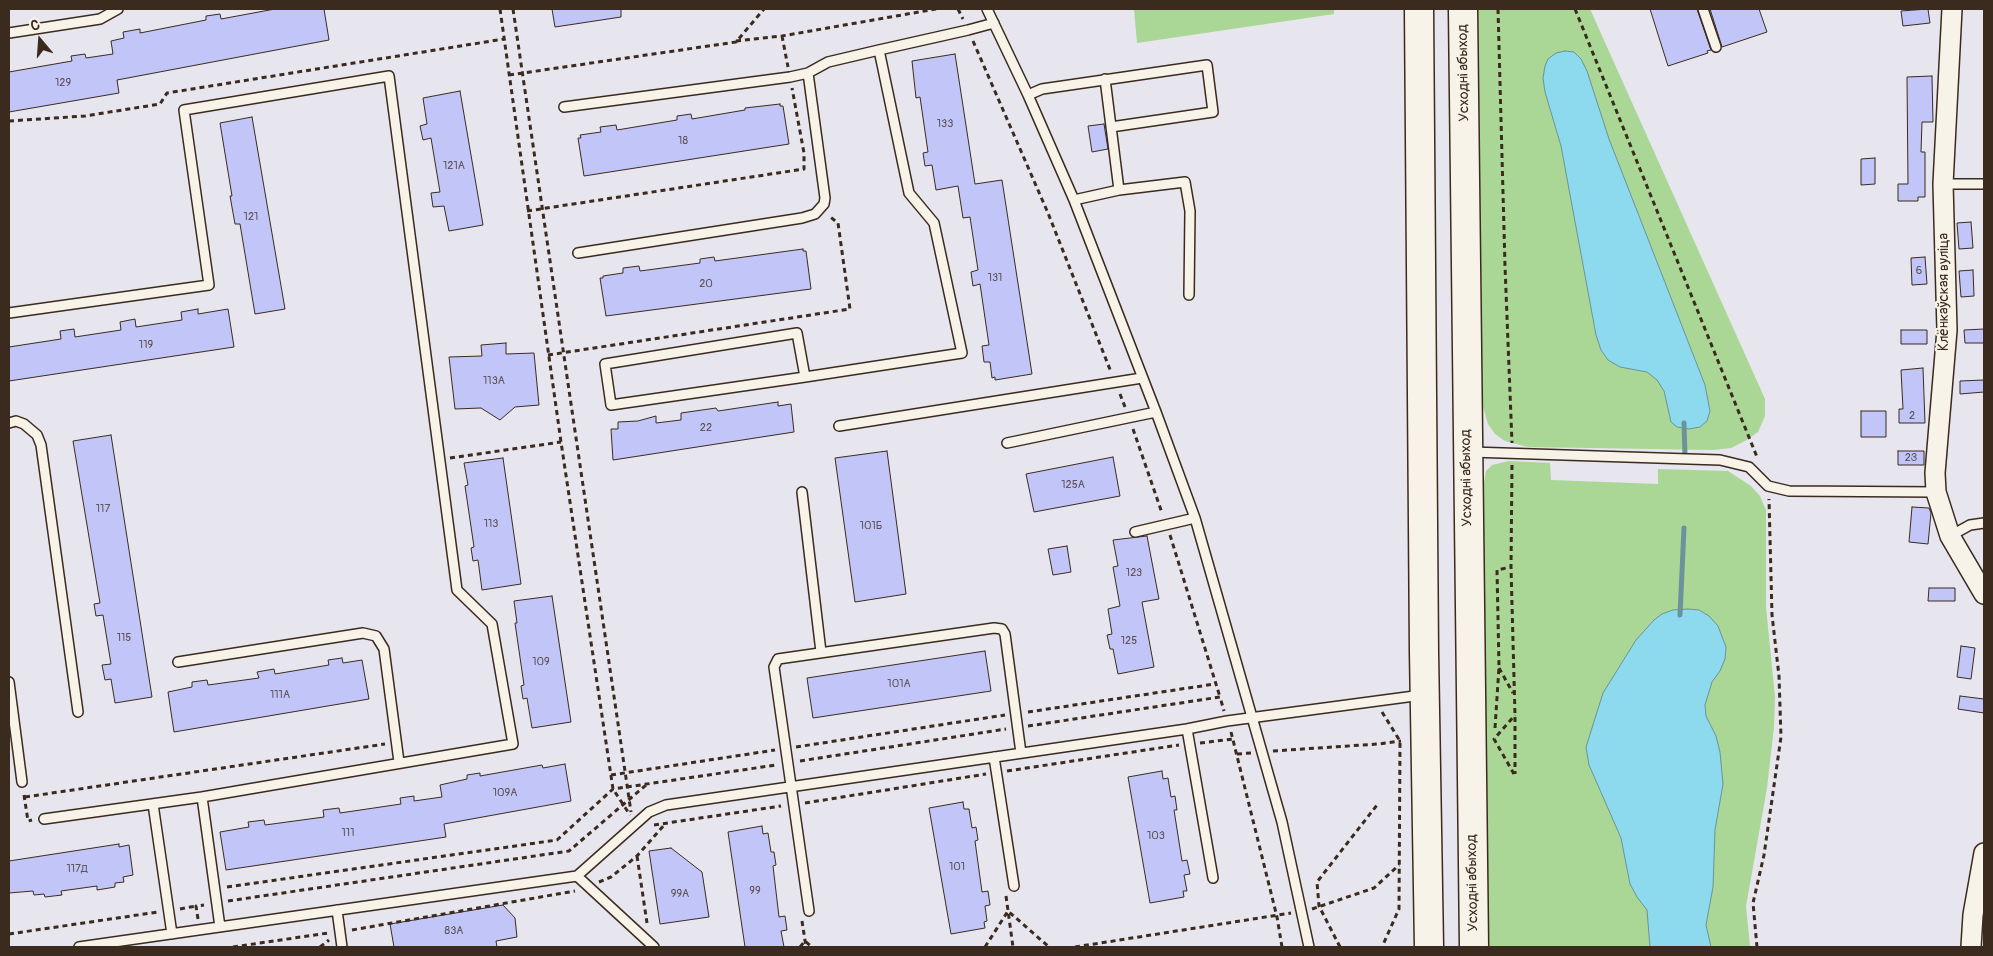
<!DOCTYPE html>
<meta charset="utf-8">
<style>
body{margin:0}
#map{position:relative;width:1993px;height:956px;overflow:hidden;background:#e7e5ed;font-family:Pangolin,sans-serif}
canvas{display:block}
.frame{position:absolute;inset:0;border:10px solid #3b2a1e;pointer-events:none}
.north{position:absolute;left:15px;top:15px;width:50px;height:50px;-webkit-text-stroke:4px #f7f3e8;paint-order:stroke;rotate:342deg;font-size:14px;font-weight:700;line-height:20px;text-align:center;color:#3b2a1e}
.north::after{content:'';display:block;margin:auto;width:18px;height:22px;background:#3b2a1e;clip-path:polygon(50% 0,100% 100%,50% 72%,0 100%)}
</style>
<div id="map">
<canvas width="1993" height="956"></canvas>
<div class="frame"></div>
<div class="north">С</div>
</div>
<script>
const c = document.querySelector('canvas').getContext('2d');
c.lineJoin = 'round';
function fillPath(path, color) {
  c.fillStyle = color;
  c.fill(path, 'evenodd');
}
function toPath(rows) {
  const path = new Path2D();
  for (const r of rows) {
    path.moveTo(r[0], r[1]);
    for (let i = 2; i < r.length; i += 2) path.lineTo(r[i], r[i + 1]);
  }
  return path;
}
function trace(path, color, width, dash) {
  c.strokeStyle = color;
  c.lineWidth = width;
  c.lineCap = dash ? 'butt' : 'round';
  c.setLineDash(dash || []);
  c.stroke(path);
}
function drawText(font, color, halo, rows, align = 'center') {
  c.font = font + ' Pangolin,sans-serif';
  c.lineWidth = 4.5;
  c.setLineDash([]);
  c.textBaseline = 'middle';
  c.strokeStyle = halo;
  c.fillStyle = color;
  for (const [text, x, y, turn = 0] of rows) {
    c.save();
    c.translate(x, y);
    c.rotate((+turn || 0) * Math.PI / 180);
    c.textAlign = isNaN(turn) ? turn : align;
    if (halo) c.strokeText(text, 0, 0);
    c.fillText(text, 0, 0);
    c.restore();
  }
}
const green = toPath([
 [1134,9,1334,9,1334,14,1137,43],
 [1471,9,1590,9,1765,399,1765,416,1758,432,1745,441,1731,448,1713,450,1528,447,1505,441,1495,434,1488,424,1482,403],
 [1509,461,1550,463,1551,480,1658,484,1658,469,1728,471,1751,486,1760,496,1766,510,1766,607,1775,697,1774,727,1767,788,1746,906,1750,947,1487,947,1483,488,1486,471,1492,465]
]);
const water = toPath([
 [1565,51,1574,52,1581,59,1587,71,1609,139,1705,385,1710,411,1707,421,1700,427,1689,429,1677,427,1671,422,1664,391,1657,380,1647,372,1620,367,1608,360,1601,350,1596,335,1561,146,1545,92,1543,78,1545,66,1548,59,1556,53,1565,51],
 [1688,609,1699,610,1709,616,1718,626,1726,647,1725,659,1720,671,1712,682,1705,705,1706,716,1716,736,1720,752,1723,784,1715,830,1713,887,1706,925,1711,947,1650,947,1647,910,1637,897,1630,884,1621,838,1589,765,1586,747,1603,693,1636,640,1654,620,1662,614,1673,610,1688,609]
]);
const stream = toPath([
 [1684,423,1685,456],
 [1680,615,1684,528]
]);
const building = toPath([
 [275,9,324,9,329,40,117,80,119,93,9,112,9,72,72,61,71,56,85,54,86,58,113,54,111,41,124,38,123,32,140,29,140,33,206,20,206,16,220,14,221,19,275,9],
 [552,9,621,9,621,17,555,27,552,9],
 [1650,9,1697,9,1711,50,1707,51,1708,53,1668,66,1650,9],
 [1710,9,1759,9,1767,32,1722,47,1710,9],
 [1928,9,1930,23,1903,26,1901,11,1928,9],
 [955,54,975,184,1002,180,1032,374,995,380,995,377,992,378,990,362,984,362,982,346,989,345,980,284,973,286,971,272,978,270,970,217,963,218,958,186,936,190,932,165,925,166,923,153,928,152,920,97,916,98,912,61,955,54],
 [1932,76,1933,122,1922,122,1921,152,1925,152,1925,197,1918,197,1918,201,1898,201,1898,184,1908,184,1907,77,1932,76],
 [460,91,483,225,449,231,444,206,433,207,431,193,440,192,431,138,423,140,420,126,427,124,423,98,460,91],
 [780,104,780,106,783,106,789,144,584,176,578,138,581,138,580,135,601,132,600,127,616,125,617,130,677,120,677,116,691,114,692,119,745,110,745,108,780,104],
 [252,117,285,309,255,314,240,224,235,224,230,196,232,196,220,123,252,117],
 [1104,124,1108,149,1092,152,1088,126,1104,124],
 [1875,158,1875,184,1861,185,1861,159,1875,158],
 [1971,222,1973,248,1959,249,1957,223,1971,222],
 [803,249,803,251,806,251,811,289,606,316,600,278,603,278,603,276,623,273,623,268,639,266,640,271,700,263,700,259,714,257,715,261,803,249],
 [1925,257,1927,284,1912,285,1911,258,1925,257],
 [1973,270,1974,296,1961,297,1959,271,1973,270],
 [198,309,198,314,228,309,234,347,9,381,9,347,61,339,60,331,74,329,75,337,121,330,120,322,135,319,136,327,182,320,181,312,198,309],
 [1984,329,1984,343,1965,343,1964,330,1984,329],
 [1901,330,1927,330,1927,344,1901,344,1901,330],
 [506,343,506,354,534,353,539,405,515,407,500,420,481,408,455,409,449,357,482,356,481,345,506,343],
 [1923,368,1925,423,1899,423,1899,409,1903,409,1901,370,1923,368],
 [1984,380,1984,392,1960,394,1960,381,1984,380],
 [778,402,778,406,791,404,794,432,613,460,611,429,618,429,618,422,638,421,656,416,656,423,681,420,681,413,716,408,718,411,778,402],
 [1861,411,1886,411,1886,437,1861,437,1861,411],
 [111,435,152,697,115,703,111,679,105,680,102,665,111,664,103,615,96,616,94,604,100,603,73,441,111,435],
 [887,451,906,594,855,602,835,458,887,451],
 [1898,451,1924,451,1924,465,1898,465,1898,451],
 [1113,457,1120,496,1034,512,1026,474,1113,457],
 [503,458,521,584,482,590,478,560,473,561,471,548,474,547,465,486,468,485,464,463,503,458],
 [1912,507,1929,508,1931,513,1928,544,1909,542,1912,507],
 [1147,536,1159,599,1142,602,1154,667,1118,674,1113,649,1110,649,1107,635,1112,634,1108,609,1120,606,1113,567,1118,566,1113,540,1147,536],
 [1067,546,1071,572,1053,575,1048,549,1067,546],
 [1929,588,1955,588,1955,601,1928,601,1929,588],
 [552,596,571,722,532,728,527,698,523,699,521,686,524,685,515,623,517,623,514,601,552,596],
 [1961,646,1975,648,1971,679,1957,677,1961,646],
 [985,651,991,691,813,718,807,678,985,651],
 [342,658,343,663,362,660,369,699,174,732,168,692,192,687,192,682,207,680,208,685,259,678,257,672,274,669,275,674,329,665,328,660,342,658],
 [1960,696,1984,699,1984,713,1958,709,1960,696],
 [565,764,571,801,444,824,446,837,226,870,220,832,249,827,248,822,264,820,265,825,324,817,323,810,339,808,340,813,401,804,400,798,414,796,414,801,442,797,440,785,467,779,467,775,480,773,480,776,542,765,543,768,565,764],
 [1162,771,1163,779,1168,778,1171,797,1175,796,1177,810,1174,810,1182,861,1187,860,1190,874,1184,875,1187,891,1183,891,1184,897,1150,903,1128,777,1162,771],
 [963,802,964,809,969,809,972,828,976,827,978,840,975,841,982,892,988,891,990,905,985,906,987,921,984,922,985,928,951,934,929,808,963,802],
 [762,826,763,834,768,833,771,852,774,852,776,865,773,866,779,917,785,916,787,930,781,931,784,947,745,947,728,832,762,826],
 [119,844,119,847,129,845,133,875,123,877,124,882,115,883,115,887,97,890,97,886,61,891,62,895,45,897,44,894,34,895,33,891,9,893,9,861,119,844],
 [671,848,702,872,709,917,660,924,649,851,671,848],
 [503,905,515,918,517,937,496,941,497,947,394,947,390,924,503,905]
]);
const path = toPath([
 [500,9,561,442,613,789,630,815],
 [513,9,631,812],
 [958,9,963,19],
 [1498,9,1505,266,1512,443],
 [1575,9,1757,457],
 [782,36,788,67],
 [736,41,782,36,936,9],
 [973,41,1048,213,1111,372],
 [509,75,736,42,764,9],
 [9,121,85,116,160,104,167,93,504,39],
 [527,211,804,169,804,153,792,88],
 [548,355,850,309,838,223,829,216],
 [1120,394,1125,407],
 [1133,429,1162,513],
 [450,458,561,442],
 [1512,465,1511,567,1515,715,1515,774],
 [1170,535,1220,697],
 [1499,668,1513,693],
 [1028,712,1215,684],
 [1382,712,1400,741,1399,909,1382,947],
 [1028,726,1220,697,1224,711],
 [1495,728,1499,667,1497,570,1511,567],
 [1231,732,1277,917,1282,947],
 [1200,743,1233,739],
 [796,747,1005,715],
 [1273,751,1378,744,1401,741],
 [1237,754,1251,753],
 [800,761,1006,729],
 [1007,771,1179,745],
 [1514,774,1494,739,1515,715],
 [611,775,775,750],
 [24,795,28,821,32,820],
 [25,797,385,744],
 [805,803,986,774],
 [654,825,781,806],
 [637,856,647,923],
 [599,882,611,877,637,856,665,824],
 [227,887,557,840,613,789,776,765],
 [1006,896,1013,947],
 [228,901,569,851,646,785],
 [180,909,196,906],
 [1312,909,1374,888,1399,865],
 [198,919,196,906,204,905],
 [802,921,806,947],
 [352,930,575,891],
 [9,934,158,912],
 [233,947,328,933],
 [320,947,329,940],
 [800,947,805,941,812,947],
 [985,947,1008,911,1049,947],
 [1075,947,1291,913],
 [1340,947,1319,906,1317,882,1377,805],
 [1757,947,1753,903,1764,855,1781,737,1779,676,1772,615,1769,499]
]);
const service = toPath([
 [987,9,1028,95,1074,200,1156,412,1195,518,1282,822,1309,947],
 [1703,9,1716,47],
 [9,33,100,19,118,9],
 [1105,79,1119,190],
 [1028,95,1042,89,1207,65,1213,112,1111,127],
 [564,107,790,77,808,73,828,62,879,50],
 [1943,184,1984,184],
 [1074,200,1119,190,1185,182,1190,211,1189,295],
 [578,253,802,218,815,214,824,204,825,198,808,73],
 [9,313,209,285,184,110,389,76,457,590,492,624,513,744,202,797,220,927],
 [805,377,797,333,605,364,611,405,805,377,962,353,934,223,909,193,879,50,968,30,994,23],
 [9,423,16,421,24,424,37,435,41,445,78,712],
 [839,426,1142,378],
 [1007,443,1156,412],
 [1471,452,1720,460,1749,467,1768,486,1789,491,1936,492],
 [802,492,821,652],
 [1135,532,1195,518],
 [1950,536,1970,525,1984,523],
 [178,662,363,633,376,636,384,649,399,762],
 [9,682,22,782],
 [1187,729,1213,878],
 [994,757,1014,886],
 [153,804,172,934],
 [44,819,202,797],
 [577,876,654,947],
 [337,910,342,947],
 [809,911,774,667,778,659,994,628,1002,629,1005,634,1021,753],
 [79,947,577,876,649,812,666,805,1187,729,1227,721,1422,695]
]);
const minor = toPath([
 [1952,9,1943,184,1947,330,1935,473,1936,492,1950,536,1984,594],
 [1971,947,1973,915,1984,853]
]);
const primary = toPath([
 [1419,9,1424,652,1429,947],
 [1463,9,1474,947]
]);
const numberNames = [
 ["129",63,83],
 ["133",945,124],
 ["18",683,141],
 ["121А",454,166],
 ["121",251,217],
 ["6",1919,271],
 ["131",995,278],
 ["20",706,284],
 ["119",146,345],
 ["113А",494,381],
 ["2",1912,416],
 ["22",706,428],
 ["2З",1911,458],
 ["125А",1073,485],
 ["117",103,509],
 ["113",491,524],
 ["101Б",871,526],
 ["123",1134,573],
 ["115",124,638],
 ["125",1129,641],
 ["109",541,662],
 ["101А",899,684],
 ["111А",280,695],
 ["109А",505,793],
 ["111",348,833],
 ["103",1156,836],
 ["101",957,867],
 ["117Д",77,869],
 ["99",755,891],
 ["99А",680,894],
 ["83А",454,931]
];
const streetNames = [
 ["Усходні абыход",1464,73,-91],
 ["Клёнкаўская вуліца",1944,292,-90],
 ["Усходні абыход",1467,478,-91],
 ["Усходні абыход",1473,883,-91]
];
fillPath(green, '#aad795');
fillPath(water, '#8dd9ee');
trace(water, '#6c939b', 1);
trace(stream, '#6c939b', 5);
fillPath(building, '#c1c5f8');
trace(building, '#3b2a1e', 1);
trace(service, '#3b2a1e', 12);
trace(minor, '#3b2a1e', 22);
trace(primary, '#3b2a1e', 31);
trace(path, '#3b2a1e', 3, [5, 4]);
trace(service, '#f7f3e8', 9);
trace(minor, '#f7f3e8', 19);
trace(primary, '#f7f3e8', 28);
drawText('11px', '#5c5154', null, numberNames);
drawText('14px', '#3b2a1e', '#f7f3e8', streetNames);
</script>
